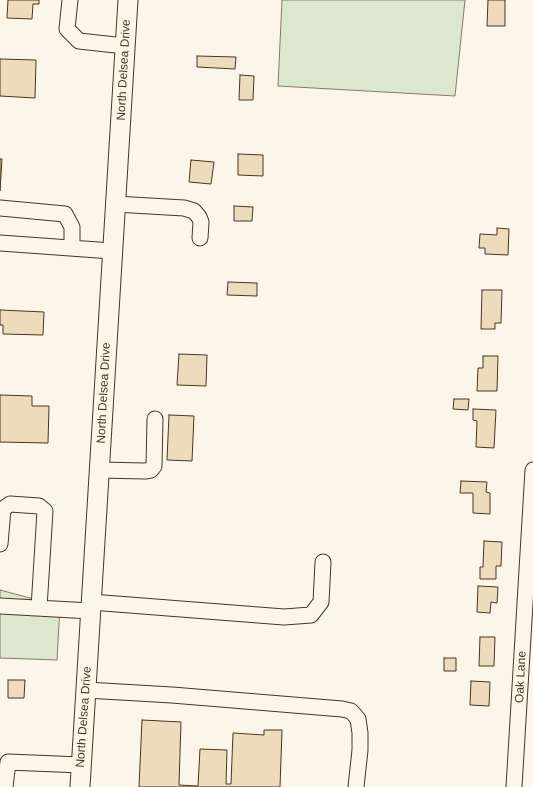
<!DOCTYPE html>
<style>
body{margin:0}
canvas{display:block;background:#fbf6e9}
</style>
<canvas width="533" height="787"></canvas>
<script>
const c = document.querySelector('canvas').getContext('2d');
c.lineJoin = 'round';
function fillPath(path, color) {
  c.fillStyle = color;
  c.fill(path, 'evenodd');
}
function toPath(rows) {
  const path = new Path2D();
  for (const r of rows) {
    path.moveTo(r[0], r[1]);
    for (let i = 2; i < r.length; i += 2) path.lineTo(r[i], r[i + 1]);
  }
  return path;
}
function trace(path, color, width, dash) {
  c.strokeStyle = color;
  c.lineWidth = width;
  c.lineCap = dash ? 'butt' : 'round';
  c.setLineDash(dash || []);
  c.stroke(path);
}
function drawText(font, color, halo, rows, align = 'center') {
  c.font = font + ' Helvetica,sans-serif';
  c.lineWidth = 3;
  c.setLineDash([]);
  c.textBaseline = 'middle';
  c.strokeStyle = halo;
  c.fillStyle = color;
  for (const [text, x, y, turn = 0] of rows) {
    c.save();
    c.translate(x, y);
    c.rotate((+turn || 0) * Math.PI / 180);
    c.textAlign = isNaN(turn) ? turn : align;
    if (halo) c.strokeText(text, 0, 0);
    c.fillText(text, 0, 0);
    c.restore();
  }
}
const green = toPath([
 [282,0,465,0,455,96,278,86,282,0],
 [0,590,60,606,57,660,0,658,0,590]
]);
const building = toPath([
 [8,0,39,0,39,4,33,4,32,19,7,18,8,0],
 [488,0,505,0,505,26,487,26,488,0],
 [197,56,236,57,235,69,197,67,197,56],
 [0,59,36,60,35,98,0,96,0,59],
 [240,75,254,76,253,100,239,100,240,75],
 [238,154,263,155,263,176,238,175,238,154],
 [0,159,2,159,0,191,0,159],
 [191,160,214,162,211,184,189,182,191,160],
 [234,206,253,207,252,221,234,221,234,206],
 [497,228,509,229,508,255,485,254,485,248,479,248,480,234,497,235,497,228],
 [228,282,257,283,257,296,227,295,228,282],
 [482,290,502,290,501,323,495,323,495,329,481,329,482,290],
 [0,310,44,312,43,335,3,334,3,325,0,325,0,310],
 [179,354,207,355,206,386,177,385,179,354],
 [483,356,498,356,497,391,477,391,478,368,483,368,483,356],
 [0,395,32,396,32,406,49,406,48,443,0,442,0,395],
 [454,399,469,399,468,410,453,409,454,399],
 [473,409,496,410,494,448,476,447,477,421,473,420,473,409],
 [169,415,194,416,192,461,167,460,169,415],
 [461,481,487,482,486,492,490,493,490,514,473,513,473,493,460,493,461,481],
 [484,541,502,542,501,566,496,566,496,579,480,579,480,567,483,567,484,541],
 [478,586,498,587,497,603,491,602,490,613,477,612,478,586],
 [480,637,495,637,494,666,479,666,480,637],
 [444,658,456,658,456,671,444,671,444,658],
 [8,680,25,680,24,698,8,698,8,680],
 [471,681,490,682,489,706,470,705,471,681],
 [142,720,181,722,179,785,198,786,200,749,227,750,226,784,231,784,233,733,264,735,264,730,282,730,280,787,139,787,142,720]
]);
const minor = toPath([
 [70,0,67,29,79,41,125,46],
 [115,204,184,208,194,211,199,217,201,222,200,238],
 [0,208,65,214,72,227,72,248],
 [0,243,112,251],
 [99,470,145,471,151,470,154,466,155,419],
 [0,544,3,509,10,504,39,506,45,511,39,608],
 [91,602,284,617,311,615,321,602,323,562],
 [0,606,91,611],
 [86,690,172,695,342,709,351,711,358,719,360,733,360,750,356,787],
 [5,787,8,762,81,765],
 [514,787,533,470]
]);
const major = toPath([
 [80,787,128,0]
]);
const streetNames = [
 ["North Delsea Drive",124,70,-87],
 ["North Delsea Drive",104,393,-87],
 ["Oak Lane",521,677,-87],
 ["North Delsea Drive",84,717,-86]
];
fillPath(green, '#dce7d0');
trace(green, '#887966', 1);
fillPath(building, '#ecdcbc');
trace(building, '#4a3520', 1);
trace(minor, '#4a3520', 17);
trace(major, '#4a3520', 21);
trace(minor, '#fbf6e9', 15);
trace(major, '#fbf6e9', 19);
drawText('12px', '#4a3520', '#fbf6e9', streetNames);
</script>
